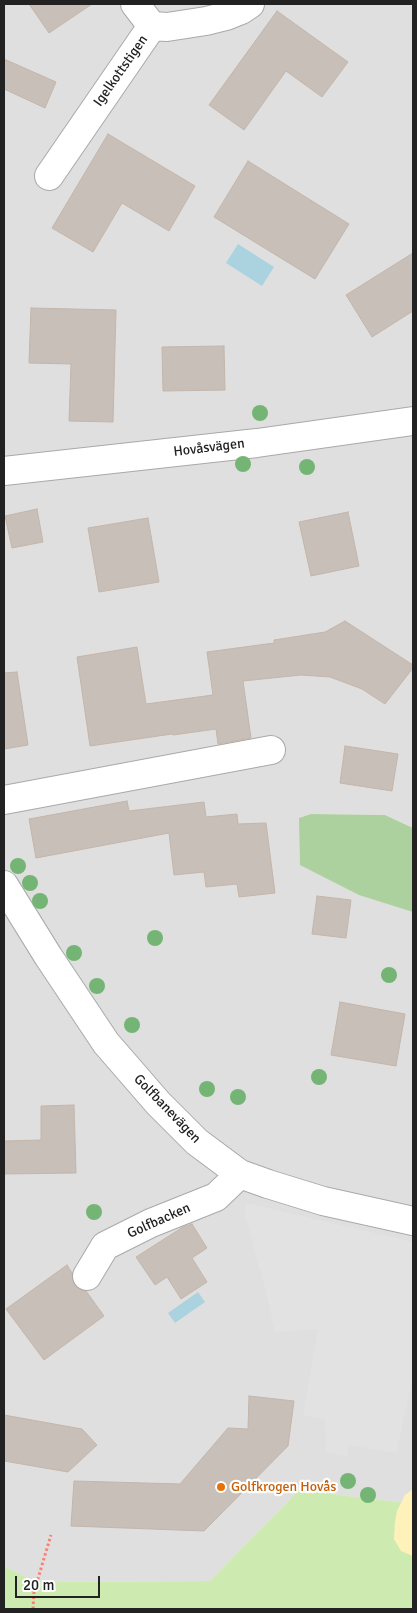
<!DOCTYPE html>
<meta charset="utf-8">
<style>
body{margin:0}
#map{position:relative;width:417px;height:1613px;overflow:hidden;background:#f2efe9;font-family:Signika,sans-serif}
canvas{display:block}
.frame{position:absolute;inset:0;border:5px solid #222;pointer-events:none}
.scale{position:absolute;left:15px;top:1576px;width:85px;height:22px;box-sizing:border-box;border:2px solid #222;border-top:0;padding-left:6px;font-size:15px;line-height:18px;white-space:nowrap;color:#222;-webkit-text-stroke:4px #fff;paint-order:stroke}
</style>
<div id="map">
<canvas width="417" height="1613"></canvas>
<div class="frame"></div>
<div class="scale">20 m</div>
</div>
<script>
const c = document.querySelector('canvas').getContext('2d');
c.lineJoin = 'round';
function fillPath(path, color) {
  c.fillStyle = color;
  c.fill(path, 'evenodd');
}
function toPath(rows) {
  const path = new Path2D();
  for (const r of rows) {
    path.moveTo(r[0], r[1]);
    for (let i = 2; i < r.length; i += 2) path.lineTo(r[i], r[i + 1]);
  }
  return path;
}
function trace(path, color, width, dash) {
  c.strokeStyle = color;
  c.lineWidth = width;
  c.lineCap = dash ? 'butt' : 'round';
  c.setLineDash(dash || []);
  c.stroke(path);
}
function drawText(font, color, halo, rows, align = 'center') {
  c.font = font + ' Signika,sans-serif';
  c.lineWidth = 4.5;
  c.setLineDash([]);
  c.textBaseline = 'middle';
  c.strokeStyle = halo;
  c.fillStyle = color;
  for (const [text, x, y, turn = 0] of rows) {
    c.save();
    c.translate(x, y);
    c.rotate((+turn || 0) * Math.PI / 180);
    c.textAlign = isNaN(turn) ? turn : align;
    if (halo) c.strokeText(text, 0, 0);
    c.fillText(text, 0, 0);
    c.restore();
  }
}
const residential = toPath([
 [4,4,413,4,413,828,385,815,311,814,299,818,409,910,413,912,413,1504,299,1490,210,1581,36,1582,4,1566]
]);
const grass = toPath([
 [299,1490,413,1504,413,1609,4,1609,4,1566,36,1582,210,1581]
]);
const forest = toPath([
 [311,814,385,815,413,828,413,912,359,895,300,865,299,818]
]);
const sand = toPath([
 [413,1489,413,1556,401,1551,394,1539,395,1522,397,1511,405,1495]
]);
const parking = toPath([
 [246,1203,413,1242,413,1378,396,1453,349,1445,347,1456,326,1452,325,1420,303,1415,318,1329,275,1332,265,1288,245,1216]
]);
const water = toPath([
 [238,244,274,267,262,286,226,263],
 [198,1292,205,1302,175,1323,168,1313]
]);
const building = toPath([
 [29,4,92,4,49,33,29,4],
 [277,11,348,62,322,97,286,71,244,130,209,105,277,11],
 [4,59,56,82,45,108,4,89,4,59],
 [108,134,195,186,169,231,122,203,93,252,52,228,108,134],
 [248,161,349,224,315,279,214,217,248,161],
 [413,253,413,311,372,337,346,295,413,253],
 [31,308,116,310,113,422,69,421,71,364,29,363,31,308],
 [224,346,225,390,163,391,162,347,224,346],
 [37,509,43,542,12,548,5,516,37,509],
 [348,512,359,566,311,576,299,522,348,512],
 [148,518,159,582,99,592,88,528,148,518],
 [345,621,413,665,413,668,385,704,362,689,330,677,301,675,243,681,251,738,218,744,216,729,173,735,172,734,90,746,77,657,137,647,146,704,213,695,207,652,274,643,274,640,325,632,345,621],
 [17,672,28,745,4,749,4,673,17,672],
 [345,746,398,754,392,791,340,783,345,746],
 [127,801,129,811,204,802,206,817,237,814,238,824,266,823,275,893,239,897,237,884,206,887,204,872,174,875,169,833,36,858,29,819,127,801],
 [317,896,351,900,346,938,312,934,317,896],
 [340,1002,405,1014,396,1066,331,1055,340,1002],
 [74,1105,76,1173,4,1174,4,1141,41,1140,41,1106,74,1105],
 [192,1224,207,1248,192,1258,207,1282,181,1299,167,1277,155,1285,136,1257,183,1227,192,1224],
 [67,1265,72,1273,74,1284,79,1289,86,1291,104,1316,44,1360,6,1309,67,1265],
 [249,1396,294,1401,288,1446,204,1531,71,1526,74,1481,180,1484,228,1428,248,1429,249,1396],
 [4,1415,82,1429,97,1445,68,1472,4,1461,4,1415]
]);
const path = toPath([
 [33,1609,34,1592,51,1535]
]);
const minor = toPath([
 [135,4,152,26],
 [152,26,167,27,206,21,226,16,241,10,250,4],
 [49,176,152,26],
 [4,471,257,443,413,421],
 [4,800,271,750],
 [4,885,48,956,106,1043,158,1103,197,1142,240,1174,268,1184,323,1201,413,1221],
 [87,1276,105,1246,151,1223,216,1197,240,1174]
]);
const trees = [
 [260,413],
 [243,464],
 [307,467],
 [18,866],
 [30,883],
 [40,901],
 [155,938],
 [74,953],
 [389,975],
 [97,986],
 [132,1025],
 [319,1077],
 [207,1089],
 [238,1097],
 [94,1212],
 [348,1481],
 [368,1495]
];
const markers = [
 [221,1487,5,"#e8710a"]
];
const streetNames = [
 ["Igelkottstigen",121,71,-55],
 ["Hovåsvägen",209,448,-7],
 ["Golfbanevägen",167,1109,46],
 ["Golfbacken",159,1221,-24]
];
const foodNames = [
 ["Golfkrogen Hovås",231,1487]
];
fillPath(residential, '#e0dfdf');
fillPath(grass, '#cdebb0');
fillPath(forest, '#add19e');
fillPath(sand, '#fff1ba');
fillPath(parking, '#e2e2e2');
fillPath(water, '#aad3df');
fillPath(building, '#c7bfb8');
trace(building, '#c4b6ab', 1);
trace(minor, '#a9a9a9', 30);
trace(path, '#fa8072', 3, [2.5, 2.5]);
trace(minor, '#fff', 28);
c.fillStyle = '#74b475';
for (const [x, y] of trees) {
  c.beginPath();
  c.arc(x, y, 8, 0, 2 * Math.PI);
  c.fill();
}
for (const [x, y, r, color] of markers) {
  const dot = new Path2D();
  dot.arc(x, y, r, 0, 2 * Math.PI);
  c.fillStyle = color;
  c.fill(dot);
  trace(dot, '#fff', 2);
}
drawText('14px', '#222', '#fff', streetNames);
drawText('14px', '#c56008', '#fff', foodNames, 'left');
</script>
